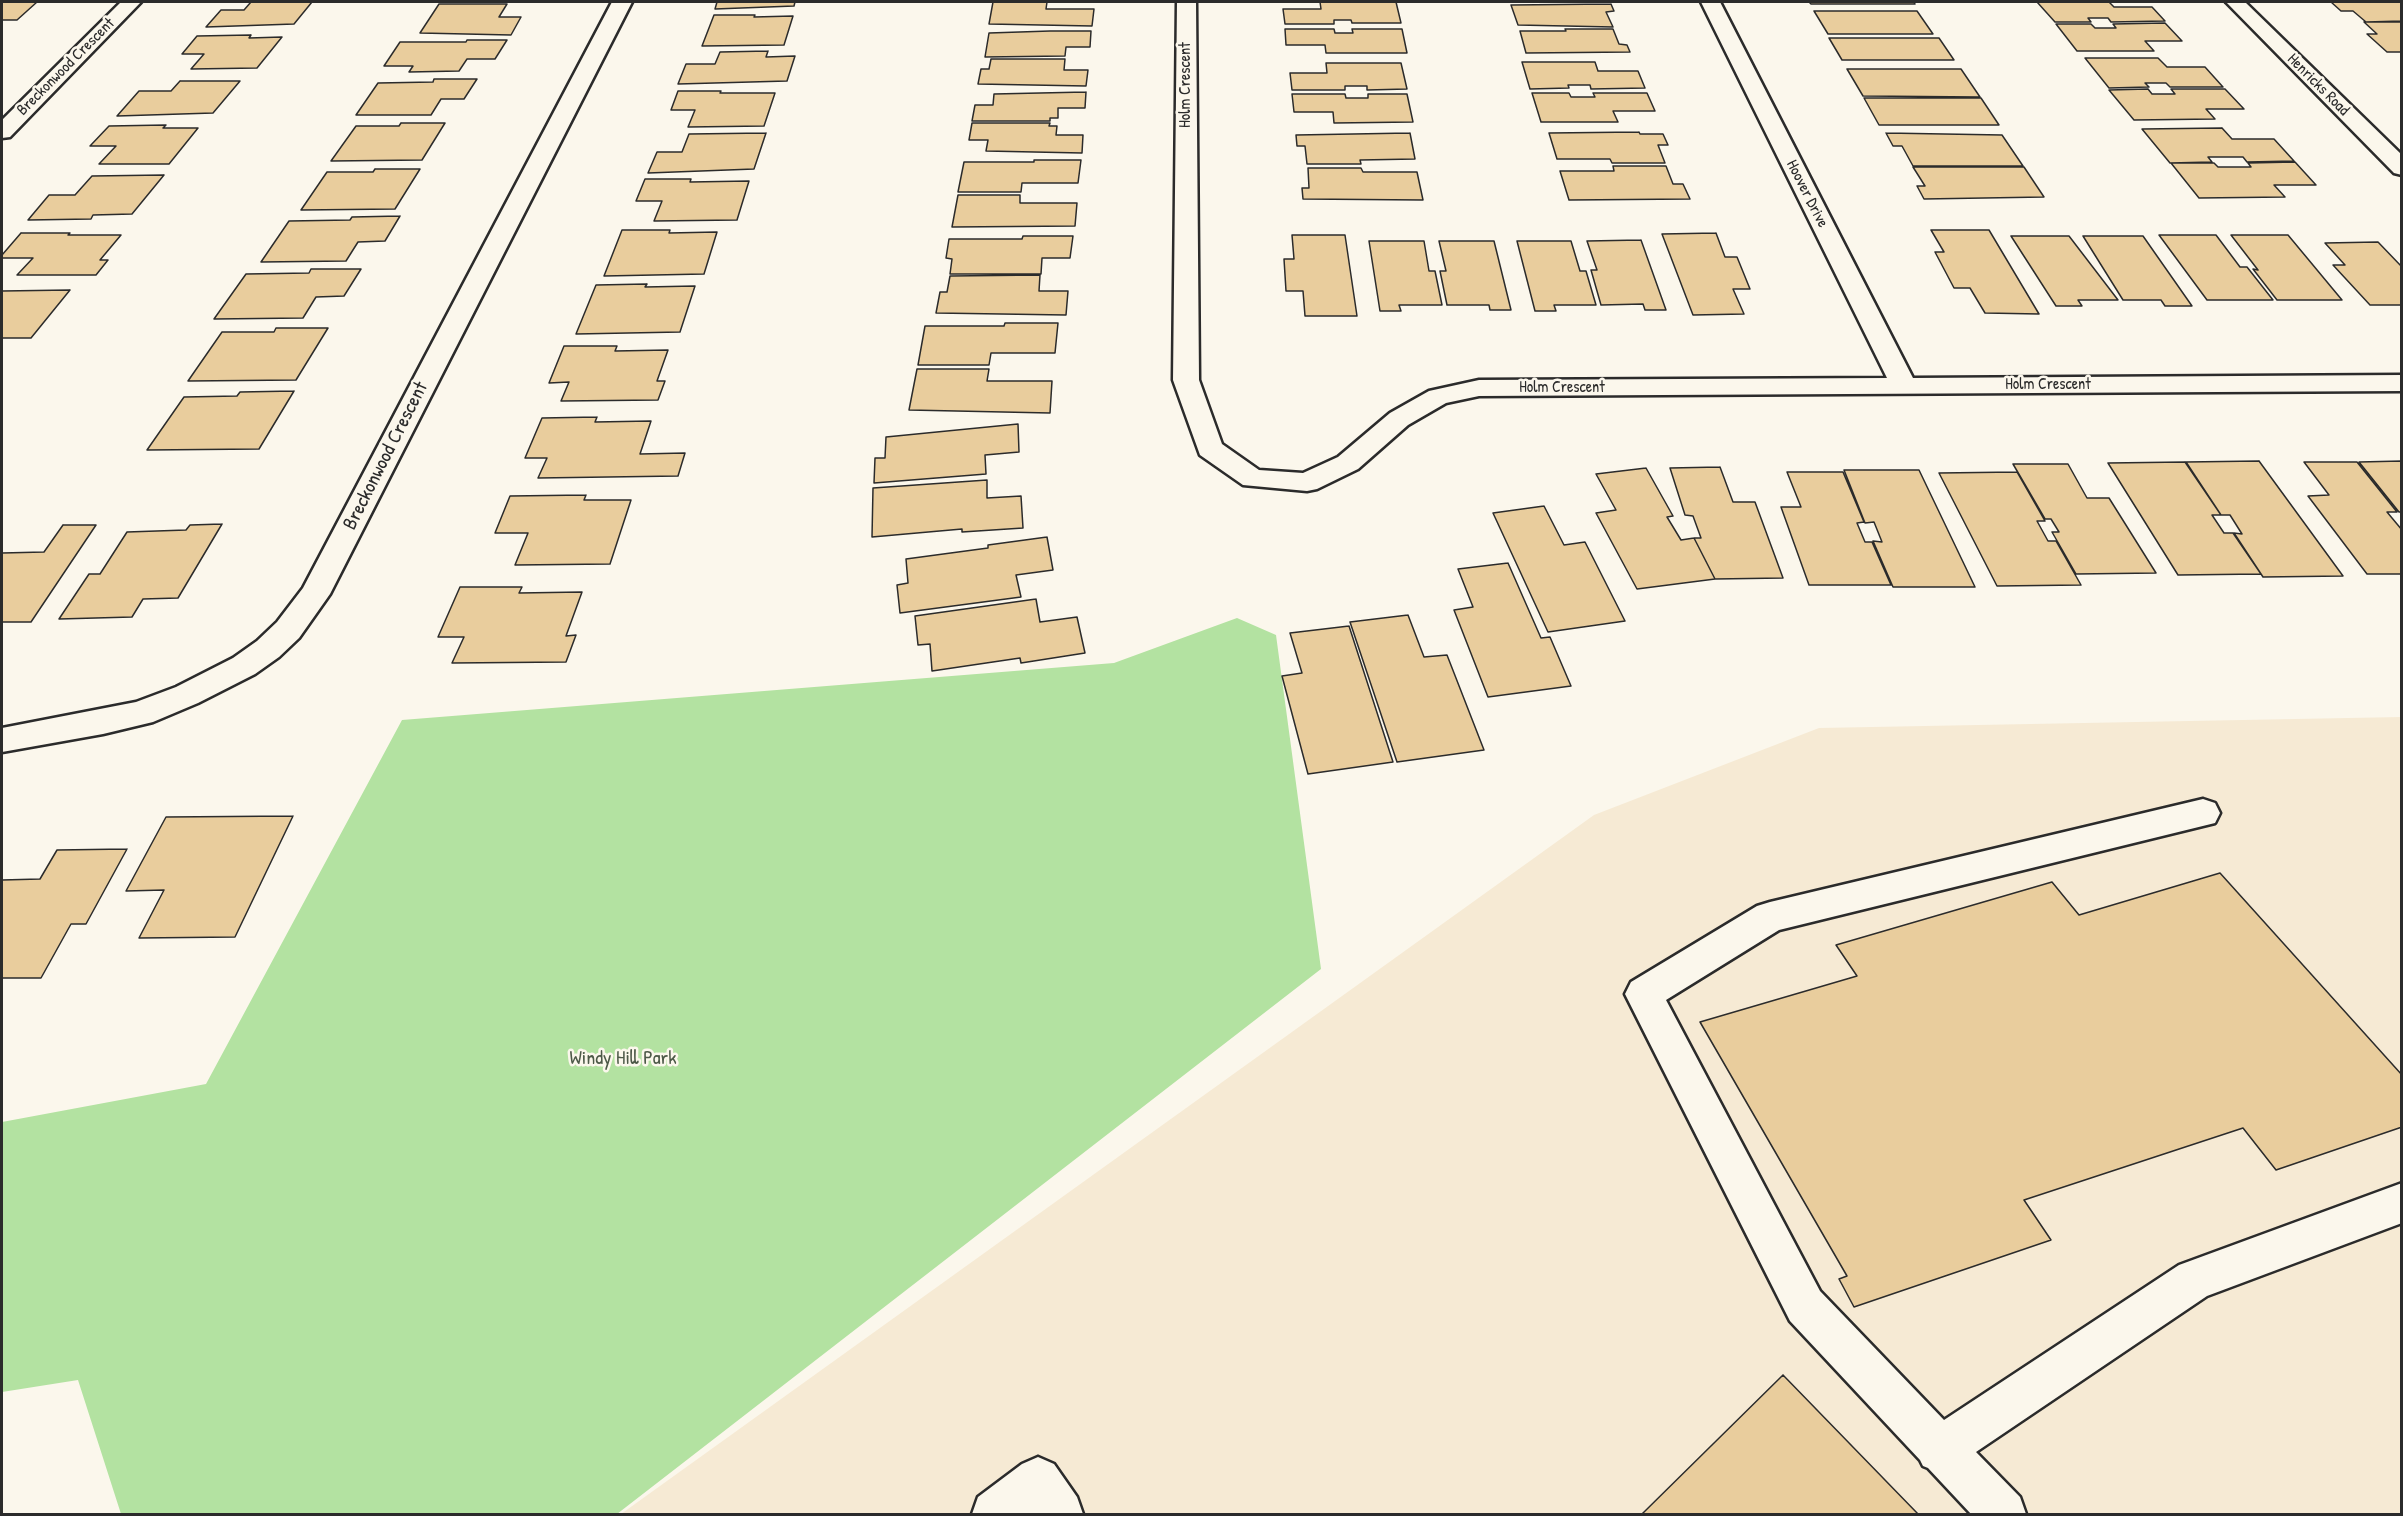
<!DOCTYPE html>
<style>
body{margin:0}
#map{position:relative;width:2403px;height:1516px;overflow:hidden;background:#fbf7ec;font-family:"Patrick Hand",sans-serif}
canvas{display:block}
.frame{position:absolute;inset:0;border:3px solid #2b2b2b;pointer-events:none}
</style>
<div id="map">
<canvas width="2403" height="1516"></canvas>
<div class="frame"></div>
</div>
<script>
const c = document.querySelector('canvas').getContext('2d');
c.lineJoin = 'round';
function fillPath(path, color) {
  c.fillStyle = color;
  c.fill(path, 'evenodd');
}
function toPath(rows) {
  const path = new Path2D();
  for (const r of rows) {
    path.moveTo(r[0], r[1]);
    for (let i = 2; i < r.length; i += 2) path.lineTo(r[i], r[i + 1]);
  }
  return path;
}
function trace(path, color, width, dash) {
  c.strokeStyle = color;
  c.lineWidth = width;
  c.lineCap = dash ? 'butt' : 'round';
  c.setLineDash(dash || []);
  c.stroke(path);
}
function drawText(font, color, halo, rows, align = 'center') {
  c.font = font + ' "Patrick Hand",sans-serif';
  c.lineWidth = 5;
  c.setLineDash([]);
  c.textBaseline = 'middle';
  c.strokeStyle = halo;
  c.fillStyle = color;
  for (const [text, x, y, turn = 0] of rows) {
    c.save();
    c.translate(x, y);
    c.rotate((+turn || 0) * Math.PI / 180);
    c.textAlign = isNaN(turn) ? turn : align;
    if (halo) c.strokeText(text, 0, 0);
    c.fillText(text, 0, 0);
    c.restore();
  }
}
const built = toPath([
 [2401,717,2401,1514,621,1514,1594,815,1819,728]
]);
const green = toPath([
 [1237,618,1276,635,1321,969,617,1514,121,1514,78,1380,2,1392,2,1122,206,1084,402,720,1114,663]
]);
const building = toPath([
 [2,2,37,2,17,20,2,20,2,2],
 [251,2,312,2,294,24,206,27,221,10,244,10,251,2],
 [717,2,795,2,794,6,715,9,717,2],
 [993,2,1047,2,1046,9,1094,9,1092,26,989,24,993,2],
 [1320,2,1396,2,1401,23,1352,23,1351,20,1334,20,1334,24,1285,24,1283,9,1321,9,1320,2],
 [1809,2,1914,2,1915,4,1811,4,1809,2],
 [2037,2,2109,2,2114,7,2152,7,2165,21,2111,22,2108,18,2088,18,2091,22,2055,22,2037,2],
 [2331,2,2402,2,2402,21,2366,22,2353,11,2341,11,2331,2],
 [439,4,507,4,499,17,521,17,511,35,420,33,439,4],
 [1611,4,1614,11,1606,12,1613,27,1518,25,1511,5,1611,4],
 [1814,11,1917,11,1933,34,1828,34,1814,11],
 [714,15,755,15,754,17,793,16,784,45,702,46,714,15],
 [2364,22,2402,22,2402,52,2387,52,2367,34,2377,34,2364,22],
 [2165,23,2182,41,2145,41,2154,51,2077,51,2056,24,2091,24,2095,28,2116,28,2113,24,2165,23],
 [1285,29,1334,29,1335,33,1353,33,1352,29,1402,29,1407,53,1326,53,1325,45,1286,45,1285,29],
 [1565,29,1613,29,1619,44,1627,45,1630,52,1526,53,1520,31,1566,31,1565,29],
 [1050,31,1091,31,1090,47,1066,47,1065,56,985,57,989,33,1050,31],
 [251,35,249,38,282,37,257,68,191,69,204,54,182,54,197,36,251,35],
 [1829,38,1939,38,1954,60,1842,60,1829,38],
 [467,40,507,40,495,59,467,59,459,71,409,72,413,66,384,66,400,42,466,42,467,40],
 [768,51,766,57,795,56,787,81,678,84,686,64,715,64,720,52,768,51],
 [2085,58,2158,58,2167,67,2205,67,2223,87,2170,87,2166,83,2145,83,2149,87,2109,88,2085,58],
 [991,59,1065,59,1064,70,1088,70,1086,86,978,84,981,69,989,69,991,59],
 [1522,62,1595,62,1598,71,1638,71,1645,88,1591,89,1590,85,1568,85,1569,88,1530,89,1522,62],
 [1326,63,1401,63,1407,89,1367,90,1367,86,1345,86,1345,90,1292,90,1290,73,1327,73,1326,63],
 [1847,69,1961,69,1980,97,1863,96,1847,69],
 [434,79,477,79,464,99,441,99,431,115,356,115,378,83,433,82,434,79],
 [180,81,240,81,213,113,117,116,139,91,171,91,180,81],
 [2148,89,2152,94,2175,94,2171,89,2225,89,2244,109,2206,109,2215,119,2134,120,2109,90,2148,89],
 [678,91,721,91,720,93,775,93,764,126,688,127,695,110,671,110,678,91],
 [1086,92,1085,108,1058,108,1058,118,1050,118,1050,121,972,121,975,105,993,105,994,94,1086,92],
 [1532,93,1569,93,1571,97,1595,97,1593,93,1647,93,1655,111,1613,111,1618,122,1541,122,1532,93],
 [1292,94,1345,94,1346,98,1368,98,1368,94,1407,94,1413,122,1334,123,1333,112,1294,112,1292,94],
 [1864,98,1981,98,1999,125,1879,125,1864,98],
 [401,123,445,123,422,160,331,161,356,126,399,126,401,123],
 [972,123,1050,123,1049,126,1057,126,1056,135,1083,135,1082,153,986,151,988,140,969,140,972,123],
 [166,125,163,128,198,128,169,164,99,164,116,146,90,146,109,126,166,125],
 [2222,128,2232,139,2274,139,2294,161,2247,162,2243,157,2208,157,2212,162,2170,163,2142,129,2222,128],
 [1639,132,1640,134,1663,134,1668,145,1658,145,1665,163,1612,163,1610,159,1557,159,1549,133,1639,132],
 [766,133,754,169,648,173,657,152,682,152,689,134,766,133],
 [1410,133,1415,159,1360,160,1361,164,1307,164,1305,146,1297,146,1296,135,1410,133],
 [1886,133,2002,135,2023,166,1913,166,1902,146,1893,146,1886,133],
 [1034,160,1081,160,1078,183,1022,183,1021,192,958,192,964,162,1034,162,1034,160],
 [2295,162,2316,185,2274,185,2285,197,2199,198,2171,163,2214,163,2218,167,2251,167,2248,163,2295,162],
 [1613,166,1666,166,1673,184,1683,184,1690,199,1569,200,1560,171,1614,171,1613,166],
 [1913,167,2024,167,2044,197,1924,199,1917,186,1925,186,1913,167],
 [1308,168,1361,168,1363,172,1417,172,1423,200,1303,199,1302,188,1309,188,1308,168],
 [375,169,420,169,395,209,301,210,327,172,373,172,375,169],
 [164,175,132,214,93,215,91,219,28,220,49,195,75,195,92,176,164,175],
 [645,179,691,179,690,182,749,181,737,220,654,221,662,201,636,201,645,179],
 [958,195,1020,195,1020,203,1077,203,1075,226,952,227,958,195],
 [400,216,385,241,358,242,346,261,261,262,289,221,350,220,352,217,400,216],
 [622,230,670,230,669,233,717,232,704,274,604,276,622,230],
 [1931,230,1989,230,2039,314,1985,313,1970,288,1954,288,1935,252,1944,252,1931,230],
 [21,233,70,233,68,235,121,235,100,260,108,260,96,275,17,275,33,258,2,258,2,255,21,233],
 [1716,233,1725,257,1737,257,1750,289,1733,289,1744,314,1693,315,1662,234,1716,233],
 [1292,235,1345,235,1357,316,1305,316,1303,291,1286,291,1284,259,1294,259,1292,235],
 [2159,235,2216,235,2240,267,2247,267,2273,300,2207,300,2159,235],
 [2231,235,2288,235,2342,300,2277,300,2253,269,2258,270,2231,235],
 [1023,236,1073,236,1070,258,1042,258,1041,274,950,274,952,259,946,258,949,239,1022,239,1023,236],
 [2011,236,2069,236,2118,300,2078,300,2082,306,2056,306,2011,236],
 [2083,236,2143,236,2192,306,2165,306,2161,300,2123,300,2083,236],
 [1641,240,1666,310,1645,310,1643,304,1601,305,1591,270,1597,270,1587,241,1641,240],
 [1369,241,1424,241,1429,271,1435,271,1442,305,1399,305,1401,311,1380,311,1369,241],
 [1439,241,1494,241,1511,310,1490,310,1489,305,1447,305,1440,271,1446,271,1439,241],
 [1517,241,1571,241,1580,271,1586,271,1596,305,1554,305,1556,311,1535,311,1517,241],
 [2378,242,2402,267,2402,305,2370,305,2333,265,2345,265,2325,243,2378,242],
 [311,269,361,269,344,296,316,297,303,318,214,319,246,274,309,273,311,269],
 [1040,275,1039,291,1068,291,1066,315,936,313,940,292,947,292,950,276,1040,275],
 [647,284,645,287,695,286,680,332,576,334,596,285,647,284],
 [70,290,31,338,2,338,2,291,70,290],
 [1005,323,1058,323,1055,353,991,353,989,365,918,365,925,326,1004,326,1005,323],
 [276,328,328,328,296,380,188,381,222,332,274,332,276,328],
 [564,346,617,346,615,351,668,350,657,381,665,381,658,400,561,401,569,382,549,383,564,346],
 [917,369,989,369,987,381,1052,381,1050,413,909,410,917,369],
 [294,391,259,449,147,450,184,397,237,396,240,392,294,391],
 [597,417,595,422,651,421,640,454,685,453,678,476,538,478,547,458,525,458,542,418,597,417],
 [1018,424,1019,452,985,455,986,474,874,483,875,458,885,458,886,437,1018,424],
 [2259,461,2343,576,2263,577,2234,533,2242,534,2230,515,2221,515,2186,462,2259,461],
 [2402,461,2402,512,2399,512,2359,462,2402,461],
 [2185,462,2221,515,2212,515,2224,533,2233,533,2261,574,2178,575,2108,463,2185,462],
 [2304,462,2357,462,2397,512,2387,512,2402,530,2402,574,2367,574,2308,496,2329,495,2304,462],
 [2013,464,2068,464,2087,498,2109,498,2156,573,2076,574,2052,532,2059,532,2051,519,2045,519,2013,464],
 [1720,467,1733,502,1755,502,1783,578,1715,579,1694,538,1701,538,1693,516,1685,515,1670,468,1720,467],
 [1646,468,1673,516,1667,517,1681,540,1694,538,1715,579,1637,589,1596,513,1616,510,1596,474,1646,468],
 [1844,470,1919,470,1975,587,1893,587,1873,541,1882,542,1874,522,1865,523,1844,470],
 [1787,472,1843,472,1864,522,1857,523,1865,542,1872,542,1891,585,1809,585,1781,507,1801,507,1787,472],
 [2017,472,2045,521,2037,521,2048,541,2056,541,2081,585,1997,586,1939,473,2017,472],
 [987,480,987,498,1021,496,1023,528,962,532,962,529,872,537,873,488,987,480],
 [586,495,584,500,631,500,610,564,515,565,528,533,495,533,510,496,586,495],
 [1544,506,1564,545,1585,542,1625,621,1548,632,1493,513,1544,506],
 [222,524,178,598,143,599,132,617,59,619,89,574,100,574,127,532,186,530,190,525,222,524],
 [63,525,96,525,31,622,2,622,2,553,44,552,63,525],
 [1047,537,1053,570,1016,575,1021,597,900,613,897,585,908,583,906,559,988,548,988,545,1047,537],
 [1508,563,1541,638,1550,637,1571,686,1488,697,1454,610,1473,607,1458,569,1508,563],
 [460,587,522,587,519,593,582,592,566,636,576,635,566,662,452,663,464,637,438,637,460,587],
 [1036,599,1040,622,1077,617,1085,653,1021,663,1020,658,932,671,930,644,918,645,915,616,1036,599],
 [1408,615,1424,657,1447,655,1484,750,1397,762,1350,622,1408,615],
 [1349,626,1393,762,1308,774,1282,676,1302,673,1290,633,1349,626],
 [293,816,235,937,139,938,164,890,126,891,166,817,293,816],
 [127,849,86,924,71,924,41,978,2,978,2,880,40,879,57,850,127,849],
 [2220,873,2402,1075,2402,1127,2276,1170,2243,1128,2024,1200,2051,1240,1854,1307,1839,1279,1847,1276,1700,1022,1857,976,1836,945,2052,882,2079,915,2220,873],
 [1783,1375,1918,1514,1642,1514,1783,1375]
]);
const minor = toPath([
 [121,2,141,2,10,137,2,138,2,120,121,2],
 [612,2,632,2,330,594,299,638,279,657,255,674,198,703,153,722,103,734,2,752,2,728,136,702,176,687,233,658,257,641,277,622,303,588,612,2],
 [1177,2,1196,2,1199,380,1222,444,1259,470,1303,473,1338,457,1390,413,1429,391,1479,380,1887,378,1701,2,1720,2,1913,378,2402,375,2402,391,1479,396,1446,403,1408,425,1358,469,1317,489,1307,491,1243,485,1200,455,1173,380,1177,2],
 [2226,2,2245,2,2402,155,2402,175,2394,173,2226,2],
 [2203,799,2215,803,2220,813,2215,823,1779,930,1666,1000,1820,1291,1944,1420,2179,1265,2402,1183,2402,1223,2207,1296,1976,1452,2020,1497,2026,1514,1971,1514,1928,1468,1923,1466,1920,1460,1790,1321,1625,994,1631,982,1757,906,1770,902,2203,799],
 [1038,1457,1054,1464,1077,1497,1083,1514,972,1514,978,1497,1022,1464,1038,1457]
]);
const farStreetnames = [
 ["Breckonwood Crescent",66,67,-45],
 ["Holm Crescent",1186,85,-90],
 ["Henricks Road",2318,85,45],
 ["Hoover Drive",1807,194,63],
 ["Holm Crescent",2048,385],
 ["Holm Crescent",1562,388]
];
const streetNames = [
 ["Breckonwood Crescent",386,456,-63]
];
const parkNames = [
 ["Windy Hill Park",623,1059]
];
fillPath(built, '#f6ead4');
fillPath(green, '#b3e2a1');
fillPath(building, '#e9cd9d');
trace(building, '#2b2b2b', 1.5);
trace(minor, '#2b2b2b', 5);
fillPath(minor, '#fbf7ec');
drawText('16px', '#2b2b2b', '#fbf7ec', farStreetnames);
drawText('20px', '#2b2b2b', '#fbf7ec', streetNames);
drawText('20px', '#4d5948', '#fbf7ec', parkNames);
</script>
